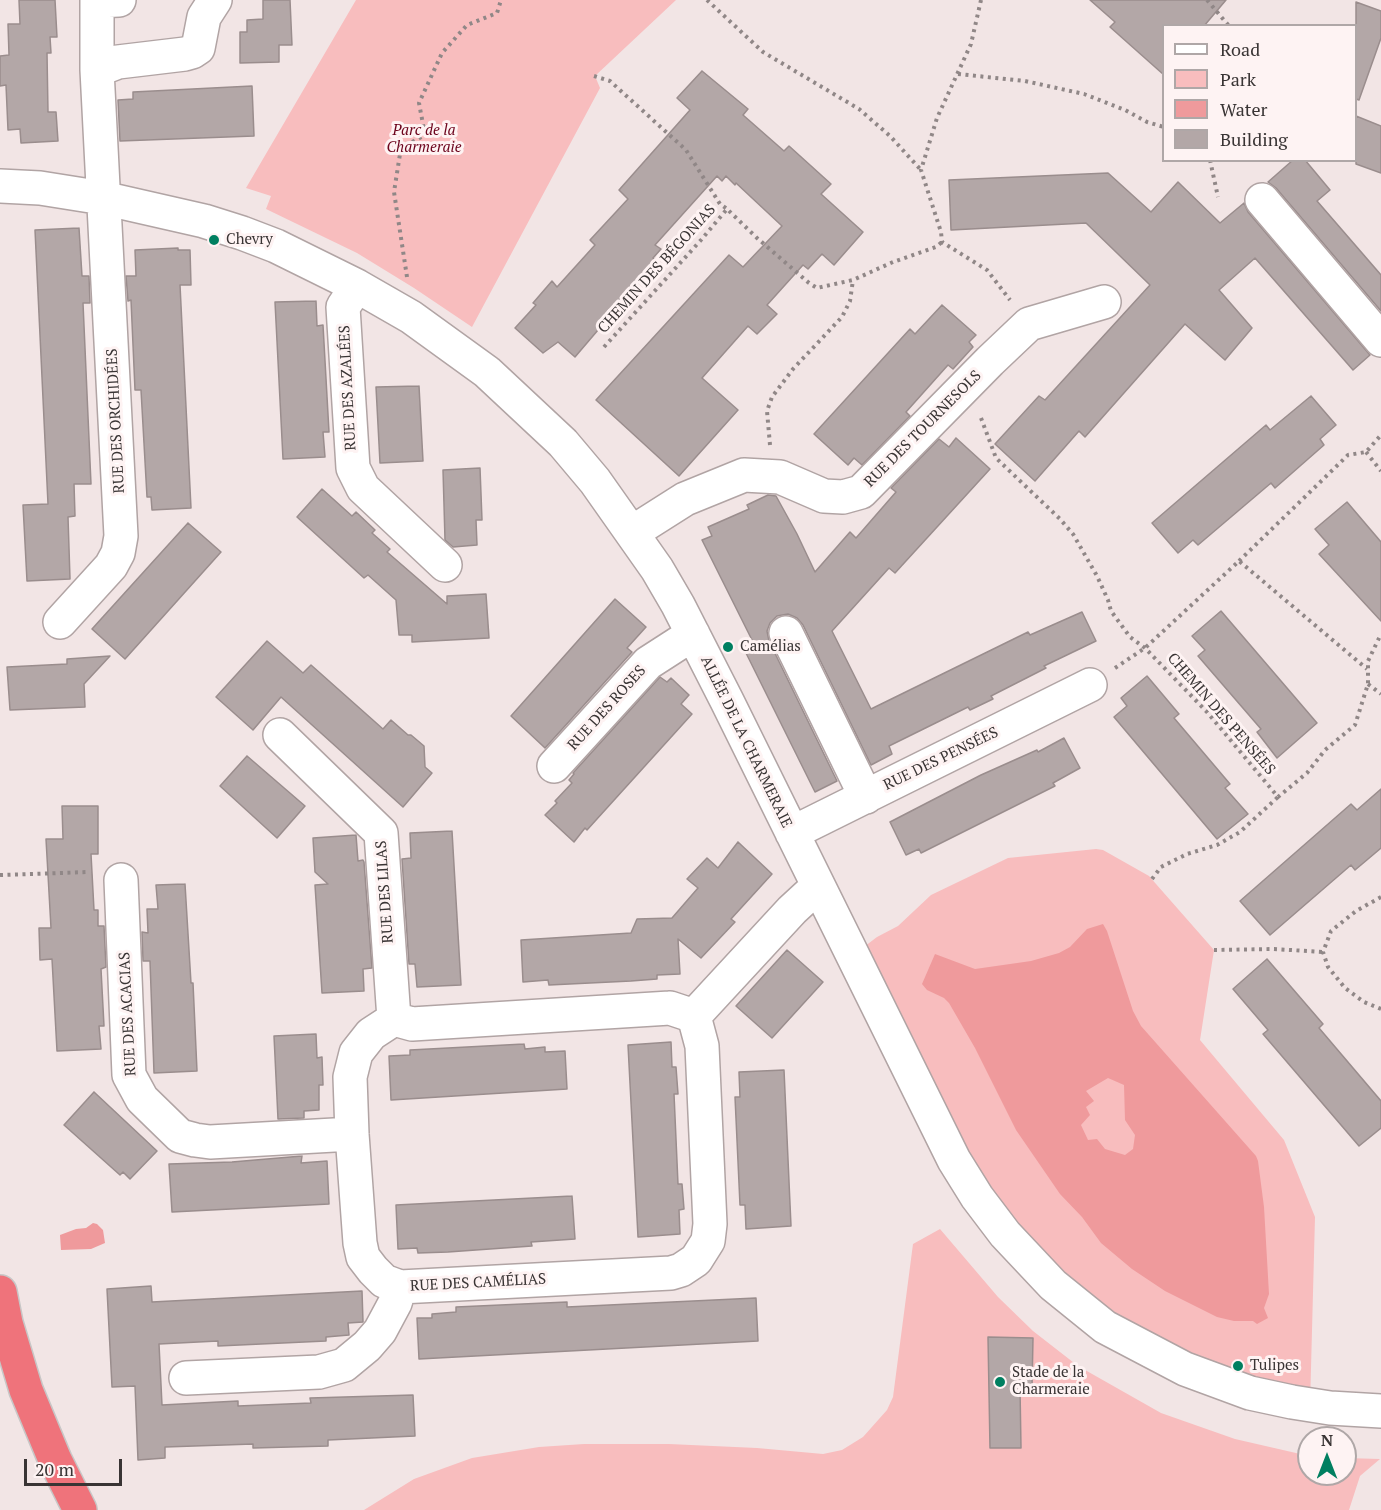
<!DOCTYPE html>
<meta charset="utf-8">
<style>
body{margin:0}
#map{position:relative;width:1381px;height:1510px;overflow:hidden;background:#f2e5e5;font-family:"PT Serif",serif}
canvas{display:block}
.legend{position:absolute;left:1162px;top:24px;width:195px;height:138px;box-sizing:border-box;background:#fef3f3;border:2px solid #afa7a7;margin:0;padding:8px 10px;list-style:none;font-size:18px;color:#393434}
.legend li{display:flex;align-items:center;gap:12px;height:30px}
.legend b{width:30px;border:2px solid #afa7a7}
.north{position:absolute;left:1297px;top:1426px;width:60px;height:60px;box-sizing:border-box;background:#fef3f3;border:2px solid #afa7a7;border-radius:50%;rotate:0deg;font-size:16px;font-weight:700;line-height:24px;text-align:center;color:#393434}
.north::after{content:'';display:block;margin:auto;width:21px;height:27px;background:#007f60;clip-path:polygon(50% 0,100% 100%,50% 72%,0 100%)}
.scale{position:absolute;left:24px;top:1459px;width:98px;height:27px;box-sizing:border-box;border:3px solid #393434;border-top:0;padding-left:8px;font-size:18px;line-height:21px;white-space:nowrap;color:#393434;-webkit-text-stroke:4px #fef3f3;paint-order:stroke}
</style>
<div id="map">
<canvas width="1381" height="1510"></canvas>
<ul class="legend">
<li><b style="height:8px;background:#fff"></b>Road</li>
<li><b style="height:16px;background:#f8bdbe"></b>Park</li>
<li><b style="height:16px;background:#ef9a9c"></b>Water</li>
<li><b style="height:16px;background:#b3a7a7"></b>Building</li>
</ul>
<div class="north">N</div>
<div class="scale">20 m</div>
</div>
<script>
const c = document.querySelector('canvas').getContext('2d');
c.lineJoin = 'round';
function fillPath(path, color) {
  c.fillStyle = color;
  c.fill(path, 'evenodd');
}
function toPath(rows) {
  const path = new Path2D();
  for (const r of rows) {
    path.moveTo(r[0], r[1]);
    for (let i = 2; i < r.length; i += 2) path.lineTo(r[i], r[i + 1]);
  }
  return path;
}
function trace(path, color, width, dash) {
  c.strokeStyle = color;
  c.lineWidth = width;
  c.lineCap = dash ? 'butt' : 'round';
  c.setLineDash(dash || []);
  c.stroke(path);
}
function drawText(font, color, halo, rows, align = 'center') {
  c.font = font + ' "PT Serif",serif';
  c.lineWidth = 6;
  c.setLineDash([]);
  c.textBaseline = 'middle';
  c.strokeStyle = halo;
  c.fillStyle = color;
  for (const [text, x, y, turn = 0] of rows) {
    c.save();
    c.translate(x, y);
    c.rotate((+turn || 0) * Math.PI / 180);
    c.textAlign = isNaN(turn) ? turn : align;
    if (halo) c.strokeText(text, 0, 0);
    c.fillText(text, 0, 0);
    c.restore();
  }
}
const green = toPath([
 [356,0,676,0,595,76,600,88,472,327,414,288,357,253,266,209,271,196,246,188],
 [1096,849,1103,850,1149,876,1214,950,1200,1040,1284,1140,1315,1217,1310,1406,1185,1369,1028,1260,852,956,877,937,898,926,931,895,1008,858],
 [940,1229,998,1297,1033,1331,1078,1366,1161,1413,1235,1439,1309,1456,1309,1474,1345,1474,1345,1458,1380,1459,1360,1476,1349,1510,364,1510,414,1479,472,1458,539,1447,584,1444,669,1444,757,1448,823,1454,842,1450,863,1437,887,1410,893,1397,913,1244]
]);
const water = toPath([
 [1103,924,1107,931,1133,1011,1141,1026,1256,1156,1258,1161,1264,1207,1269,1294,1264,1308,1268,1318,1257,1324,1253,1321,1234,1321,1217,1317,1165,1291,1132,1269,1101,1243,1082,1217,1060,1194,1016,1130,975,1048,949,1003,944,998,927,990,922,984,935,954,975,969,1031,961,1059,953,1070,947,1087,929],
 [1108,1078,1124,1085,1125,1120,1135,1135,1133,1149,1125,1155,1105,1149,1097,1139,1088,1140,1081,1125,1090,1115,1086,1107,1094,1101,1086,1091],
 [93,1223,97,1224,103,1230,105,1243,91,1249,61,1250,60,1235,76,1229,86,1228]
]);
const building = toPath([
 [19,0,55,0,57,37,50,37,51,53,47,53,48,112,56,112,58,141,21,143,20,129,8,130,6,85,0,86,0,56,9,55,8,24,20,24,19,0],
 [263,0,290,0,292,45,279,45,279,62,240,63,240,32,247,32,247,20,263,19,263,0],
 [1090,0,1226,0,1204,26,1164,26,1164,75,1110,27,1115,22,1090,0],
 [1356,2,1381,11,1381,38,1359,100,1356,99,1356,2],
 [702,71,748,109,743,115,784,151,789,146,831,184,821,194,863,232,834,265,822,254,808,269,803,265,767,305,777,314,757,334,748,326,702,378,738,410,679,476,596,400,729,255,743,267,782,226,736,183,735,185,726,176,722,181,717,176,655,245,661,249,653,258,656,262,575,357,558,342,543,353,515,328,536,305,533,303,552,281,557,287,595,245,590,240,628,199,619,190,690,110,677,98,702,71],
 [252,86,254,136,120,141,118,100,133,99,133,92,252,86],
 [1356,116,1381,126,1381,173,1356,164,1356,116],
 [1293,160,1305,160,1330,190,1317,201,1381,275,1381,311,1276,188,1268,182,1293,160],
 [1108,173,1151,212,1178,182,1220,223,1244,203,1248,212,1370,355,1353,370,1255,258,1219,290,1252,328,1225,360,1185,324,1085,437,1079,431,1035,481,995,444,1039,396,1045,400,1150,285,1086,223,951,230,949,180,1108,173],
 [79,228,82,276,89,276,90,303,83,303,91,484,74,484,75,516,68,517,70,579,27,581,23,505,48,504,35,230,79,228],
 [178,248,178,250,190,250,191,285,180,285,191,508,152,510,151,497,147,497,141,390,135,390,131,300,128,301,126,276,136,276,135,250,178,248],
 [316,301,317,326,323,325,329,432,323,432,325,457,283,459,275,302,316,301],
 [942,305,976,335,969,342,973,347,953,369,948,365,906,412,910,416,862,465,854,458,848,465,814,434,910,329,915,334,942,305],
 [419,386,423,461,380,463,376,387,419,386],
 [1311,396,1336,425,1320,439,1324,445,1275,488,1271,483,1198,545,1193,540,1178,553,1152,523,1266,425,1270,430,1311,396],
 [956,438,990,469,895,573,889,568,832,631,871,709,1028,632,1030,635,1082,612,1096,641,1044,666,1046,668,991,696,993,699,970,710,968,707,889,746,892,754,871,765,803,625,797,618,788,614,777,616,770,623,767,631,769,641,837,781,815,792,743,647,753,642,702,540,712,536,708,527,749,509,747,505,768,495,776,496,797,534,815,572,850,532,856,538,896,492,891,488,939,439,949,447,956,438],
 [480,468,482,520,476,520,477,545,453,547,445,540,443,470,480,468],
 [322,489,352,516,356,512,375,530,372,533,390,549,387,552,447,604,447,596,486,594,489,638,412,642,412,635,399,635,396,600,368,575,364,578,297,517,322,489],
 [1347,502,1381,542,1381,621,1319,554,1329,545,1315,529,1347,502],
 [188,523,221,552,125,659,92,629,188,523],
 [615,599,646,627,627,648,632,652,545,748,511,716,615,599],
 [1221,611,1317,723,1277,758,1257,732,1261,729,1198,656,1205,650,1192,636,1221,611],
 [267,641,303,673,311,665,383,729,391,720,408,735,411,735,424,746,425,767,432,773,403,807,281,697,253,730,216,697,267,641],
 [110,656,84,684,85,707,10,710,7,667,67,664,67,659,110,656],
 [1147,676,1179,714,1174,718,1230,784,1225,788,1248,814,1217,839,1114,717,1127,706,1121,698,1147,676],
 [660,677,667,682,671,678,689,695,681,704,692,714,587,830,585,828,574,842,545,815,557,803,555,801,572,783,569,780,574,774,573,773,660,677],
 [1064,738,1080,768,1053,783,1055,786,921,853,919,849,906,855,890,822,981,775,1037,750,1038,752,1064,738],
 [247,756,305,806,277,838,220,786,247,756],
 [1381,789,1381,848,1355,870,1351,865,1270,935,1240,901,1351,804,1357,810,1381,789],
 [62,806,98,806,98,854,91,854,94,910,98,910,98,926,104,926,106,967,101,969,104,1026,99,1026,101,1049,57,1051,52,959,40,960,39,928,51,928,46,839,63,839,62,806],
 [452,831,461,985,417,987,415,964,409,964,402,859,411,858,410,833,452,831],
 [356,835,358,861,363,860,364,862,372,968,363,969,364,991,322,993,315,885,328,884,315,872,313,838,356,835],
 [738,842,772,874,731,919,735,922,701,958,678,939,680,974,657,975,657,979,631,981,549,985,548,980,523,982,521,940,631,933,637,919,672,918,698,888,687,879,707,858,718,868,738,842],
 [185,884,191,983,193,983,197,1071,154,1073,150,961,143,961,142,932,148,933,147,909,158,909,156,885,185,884],
 [787,950,823,982,772,1038,736,1006,787,950],
 [1267,959,1323,1024,1319,1028,1381,1101,1381,1128,1359,1146,1263,1034,1268,1030,1233,989,1267,959],
 [316,1034,317,1058,322,1057,323,1085,319,1085,319,1110,304,1111,304,1118,278,1119,274,1036,316,1034],
 [671,1042,672,1067,676,1067,678,1094,674,1094,678,1184,682,1184,684,1209,679,1210,680,1234,638,1237,628,1045,671,1042],
 [524,1044,525,1049,545,1047,545,1052,565,1051,567,1089,391,1100,389,1056,410,1055,410,1050,524,1044],
 [784,1070,791,1226,746,1229,745,1205,740,1205,735,1097,740,1097,739,1072,784,1070],
 [94,1092,157,1151,130,1179,123,1172,120,1175,64,1125,94,1092],
 [302,1156,301,1163,327,1161,329,1204,172,1212,169,1164,232,1162,302,1156],
 [572,1196,575,1239,531,1242,532,1246,448,1252,418,1253,417,1248,398,1249,396,1205,572,1196],
 [151,1286,152,1302,362,1291,363,1322,348,1323,349,1335,326,1337,326,1341,218,1346,218,1341,159,1344,162,1405,238,1401,238,1406,311,1403,310,1398,413,1395,415,1436,328,1440,328,1446,253,1448,253,1444,165,1447,165,1458,138,1460,135,1386,112,1387,107,1289,151,1286],
 [756,1298,758,1341,419,1359,417,1318,432,1318,432,1314,456,1312,456,1307,567,1302,567,1307,756,1298],
 [988,1337,1033,1338,1032,1388,1020,1388,1021,1448,990,1448,988,1337]
]);
const path = toPath([
 [707,0,763,52,859,109,890,136,921,170],
 [981,0,971,44,937,118,921,170,941,232,942,242,987,270,1010,300],
 [1207,0,1229,26],
 [958,74,1025,81,1084,94,1125,110,1147,122,1164,127],
 [594,76,610,81,686,150,720,204,727,209],
 [1210,160,1218,197],
 [407,277,394,192,400,154,403,147,425,135,419,103,442,53,467,25,497,13,501,0],
 [604,347,701,240,727,209,757,238,809,283,817,288,853,280,893,262,936,247,942,242],
 [981,418,996,458,1060,519,1073,534,1097,576,1108,600,1111,611,1130,637,1145,648,1207,712,1278,797,1307,773,1325,750,1355,725,1368,684,1368,661,1381,634],
 [770,445,767,411,772,397,793,369,842,317,850,301,853,280],
 [1366,452,1381,471],
 [1239,561,1348,455,1366,452,1381,435],
 [1115,668,1145,648,1239,561,1367,669],
 [1368,684,1381,694],
 [0,875,89,872],
 [1152,879,1161,867,1187,854,1217,845,1240,832,1278,797],
 [1381,897,1356,911,1331,931,1323,952,1328,967,1345,988,1364,1002,1381,1009],
 [1214,950,1274,949,1323,952]
]);
const minor = toPath([
 [97,70,97,1,119,0],
 [0,186,40,188,103,198,204,221,242,233,276,246,357,286,411,317,487,372,563,443,595,481,657,569,678,605,727,701,954,1160,977,1197,1005,1234,1053,1285,1105,1327,1185,1369,1250,1393,1292,1402,1330,1408,1381,1411],
 [1262,200,1381,340],
 [357,286,343,307,353,468,363,488,445,565],
 [633,532,685,499,744,475,780,477,824,496,843,497,861,492,990,361,1029,324,1104,302],
 [60,622,111,566,118,553,121,536,97,70,118,62,185,54,192,52,198,48,204,17,215,0],
 [786,633,866,797],
 [280,735,381,833,394,1019],
 [554,766,648,663,693,634],
 [792,833,1090,685],
 [121,880,129,1075,142,1099,180,1136,195,1140,210,1142,352,1134],
 [670,1008,694,1016,702,1046,710,1224,708,1241,696,1260,681,1270,671,1273,400,1287,384,1281,373,1270,363,1257,360,1243,352,1134,350,1077,356,1053,371,1034,394,1019,412,1024,670,1008],
 [694,1016,792,910,818,886],
 [186,1378,319,1372,344,1365,367,1346,380,1331,395,1303,400,1287]
]);
const highway = toPath([
 [0,1292,6,1323,26,1390,55,1460,80,1510]
]);
const markers = [
 [214,240,6,"#007f60"],
 [728,647,6,"#007f60"],
 [1238,1366,6,"#007f60"],
 [1000,1382,6,"#007f60"]
];
const parkNames = [
 ["Parc de la",424,131],
 ["Charmeraie",424,148]
];
const poiNames = [
 ["Chevry",226,240],
 ["Camélias",740,647],
 ["Tulipes",1250,1366],
 ["Stade de la",1012,1373],
 ["Charmeraie",1012,1390]
];
const streetNames = [
 ["CHEMIN DES BÉGONIAS",657,269,-48],
 ["RUE DES AZALÉES",348,388,-93],
 ["RUE DES ORCHIDÉES",116,421,-93],
 ["RUE DES TOURNESOLS",923,429,-45],
 ["RUE DES ROSES",607,708,-48],
 ["CHEMIN DES PENSÉES",1221,714,49],
 ["ALLÉE DE LA CHARMERAIE",746,742,64],
 ["RUE DES PENSÉES",941,759,-26],
 ["RUE DES LILAS",385,892,-94],
 ["RUE DES ACACIAS",128,1014,-93],
 ["RUE DES CAMÉLIAS",478,1283,-3]
];
fillPath(green, '#f8bdbe');
fillPath(water, '#ef9a9c');
fillPath(building, '#b3a7a7');
trace(building, '#9a8d8d', 1.5);
trace(minor, '#b1a4a4', 36);
trace(highway, '#c8c6c6', 36);
trace(path, '#908787', 4, [3, 4.5]);
trace(minor, '#fff', 33);
trace(highway, '#ef737b', 33);
for (const [x, y, r, color] of markers) {
  const dot = new Path2D();
  dot.arc(x, y, r, 0, 2 * Math.PI);
  c.fillStyle = color;
  c.fill(dot);
  trace(dot, '#fef3f3', 2);
}
drawText('italic 15px', '#6c031c', '#fef3f3', parkNames);
drawText('15px', '#393434', '#fef3f3', poiNames, 'left');
drawText('15px', '#393434', '#fef3f3', streetNames);
</script>
